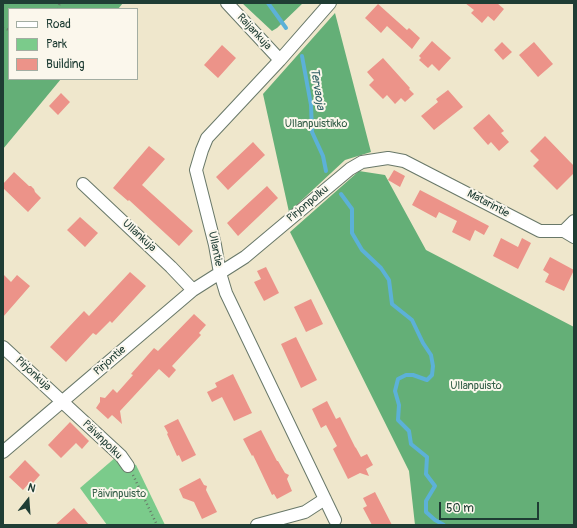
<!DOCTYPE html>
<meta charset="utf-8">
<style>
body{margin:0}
#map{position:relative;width:577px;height:528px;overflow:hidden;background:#efe7cc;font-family:Pangolin,sans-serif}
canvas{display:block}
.frame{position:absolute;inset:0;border:4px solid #1f3d34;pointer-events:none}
.legend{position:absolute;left:8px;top:8px;width:130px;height:72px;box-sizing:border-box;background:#fbf7ec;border:1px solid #a3ada2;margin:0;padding:5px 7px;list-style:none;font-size:12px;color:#1f3d34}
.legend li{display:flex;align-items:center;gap:8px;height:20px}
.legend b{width:20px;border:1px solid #a3ada2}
.north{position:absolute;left:8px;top:480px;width:40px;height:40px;-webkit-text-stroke:3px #fbf7ec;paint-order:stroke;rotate:17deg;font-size:11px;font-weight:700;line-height:16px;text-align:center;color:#1f3d34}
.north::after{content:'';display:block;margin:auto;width:14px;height:18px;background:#1f3d34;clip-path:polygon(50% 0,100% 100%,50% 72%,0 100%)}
.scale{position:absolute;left:439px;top:502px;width:100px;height:18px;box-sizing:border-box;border:2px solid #1f3d34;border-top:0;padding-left:5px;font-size:12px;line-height:14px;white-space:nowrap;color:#1f3d34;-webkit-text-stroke:3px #fbf7ec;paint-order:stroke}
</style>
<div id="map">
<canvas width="577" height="528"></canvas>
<div class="frame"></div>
<ul class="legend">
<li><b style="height:5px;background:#fff"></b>Road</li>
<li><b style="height:11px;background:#7bcb8b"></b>Park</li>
<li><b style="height:11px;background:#ec9389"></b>Building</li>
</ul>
<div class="north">N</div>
<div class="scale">50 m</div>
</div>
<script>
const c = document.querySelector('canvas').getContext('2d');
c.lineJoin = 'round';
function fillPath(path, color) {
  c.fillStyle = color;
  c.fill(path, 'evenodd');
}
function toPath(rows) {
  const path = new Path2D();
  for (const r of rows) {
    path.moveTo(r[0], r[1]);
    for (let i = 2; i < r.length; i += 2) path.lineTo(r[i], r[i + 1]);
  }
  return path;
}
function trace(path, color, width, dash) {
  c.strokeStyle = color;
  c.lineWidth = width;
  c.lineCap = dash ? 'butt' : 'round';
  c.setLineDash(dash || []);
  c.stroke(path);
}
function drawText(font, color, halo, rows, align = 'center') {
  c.font = font + ' Pangolin,sans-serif';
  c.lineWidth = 4;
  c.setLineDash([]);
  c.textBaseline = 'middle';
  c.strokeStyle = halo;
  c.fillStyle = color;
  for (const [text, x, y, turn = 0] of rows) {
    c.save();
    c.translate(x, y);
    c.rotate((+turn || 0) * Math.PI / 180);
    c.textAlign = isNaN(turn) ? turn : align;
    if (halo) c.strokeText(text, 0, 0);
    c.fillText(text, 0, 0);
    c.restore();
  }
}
const green = toPath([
 [116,457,136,465,165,525,107,525,80,488]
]);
const forest = toPath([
 [3,3,123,3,118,9,9,9,9,79,61,79,3,149],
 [242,3,303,3,277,28,272,31],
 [335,13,371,152,345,160,289,212,263,94],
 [359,171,385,175,426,250,574,327,574,525,415,525,409,471,290,232]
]);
const stream = toPath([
 [268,3,286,28],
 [302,56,311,105,312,132,323,156,326,171],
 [341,194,352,209,352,233,362,250,381,268,389,280,392,304,412,320,423,343,431,355,433,366,432,375,427,380,413,375,406,375,398,379,395,391,399,405,398,420,409,431,411,444,427,457,426,474,435,486,426,501,426,512,435,520,444,525]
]);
const building = toPath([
 [465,3,497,3,504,9,494,21,488,16,482,23,471,13,474,10],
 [378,4,407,30,409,28,420,38,412,49,387,26,381,33,365,18],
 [432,41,451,58,439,71,432,64,428,68,419,60,421,58,419,56],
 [502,42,512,52,503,60,494,50],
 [534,42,553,64,538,77,519,55],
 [222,45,236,58,218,78,204,65],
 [383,58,410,88,409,89,414,94,405,102,401,98,395,104,387,95,383,99,369,85,374,80,367,72],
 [448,90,463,107,434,130,421,116,438,102,436,99],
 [61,93,70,102,58,115,49,106],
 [489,114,504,131,501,133,509,142,499,151,491,142,488,145,473,128],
 [545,136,574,166,574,173,557,190,533,166,539,160,530,151],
 [253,142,265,155,228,190,216,177],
 [149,146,165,159,142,185,193,231,179,246,129,200,128,201,113,188],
 [394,170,405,176,400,187,388,180],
 [14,172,29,186,31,186,34,189,35,192,41,198,28,212,3,188,3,184],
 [267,186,278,198,238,236,227,223],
 [420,190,489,226,484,235,475,230,470,241,452,232,457,221,439,212,436,218,412,205],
 [80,217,98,233,85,247,67,230],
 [501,238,518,247,522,238,531,243,518,269,493,256],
 [550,257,574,270,564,291,545,282,549,274,543,270],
 [266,267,279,293,264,301,254,282,261,279,257,271],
 [130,272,146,286,112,323,110,321,96,335,93,333,66,362,50,347,84,311,89,316],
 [3,274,11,282,17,275,30,286,3,317],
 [311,299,323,324,306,332,294,307],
 [194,314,206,325,199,333,201,335,172,366,176,370,169,378,159,369,120,411,122,424,112,415,108,419,96,408,100,402,100,397,105,398,113,389,117,393,133,375,131,374,154,348,158,351],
 [296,337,317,380,301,388,281,344],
 [233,374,252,413,234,421,222,397,212,402,207,392,217,387,215,383],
 [327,401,336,419,340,417,355,447,356,448,361,457,367,454,373,465,366,469,369,476,360,473,348,479,333,449,337,446,326,425,321,428,312,409],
 [178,419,196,455,182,462,179,455,177,456,167,434,168,433,164,426],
 [70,422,89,441,82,449,76,443,61,458,48,445],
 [261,430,277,461,278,461,285,473,289,475,287,479,292,491,277,499,274,494,272,495,253,455,252,456,243,439],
 [25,460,40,475,33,483,31,481,23,490,9,477],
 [200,478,204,485,207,486,206,490,217,512,202,519,194,502,183,498,179,489],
 [375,492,392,525,372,525,363,508,367,506,363,498],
 [74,508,89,525,55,525]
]);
const path = toPath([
 [58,9,60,3],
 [3,28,9,30],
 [133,475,157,525]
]);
const street = toPath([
 [227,3,280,60],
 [330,3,280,60,207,138,202,150,196,170,215,245,220,273,226,293,335,520],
 [83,184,171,267,193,290],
 [564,231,574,221],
 [3,347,121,456,128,466],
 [3,452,193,290,245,257,350,169,362,162,388,158,404,161,540,231,564,231,574,237],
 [257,525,305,512,325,499]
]);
const streetNames = [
 ["Raijankuja",254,32,47],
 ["Pirjonpolku",308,204,-40],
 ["Matarintie",488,204,28],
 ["Ullankuja",139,236,43],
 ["Ullantie",215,249,78],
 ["Pirjontie",110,361,-41],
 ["Pirjonkuja",33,374,43],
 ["Päivinpolku",102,440,44]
];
const parkNames = [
 ["Ullanpuistikko",316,124],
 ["Ullanpuisto",476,386],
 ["Päivinpuisto",119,494]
];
const waterNames = [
 ["Tervaoja",317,89,81]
];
fillPath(green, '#7bcb8b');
fillPath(forest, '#64af77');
trace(stream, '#5cb1d8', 4);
fillPath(building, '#ec9389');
trace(street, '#687869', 14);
trace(path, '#687869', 2.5, [1, 3]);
trace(street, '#fff', 12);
drawText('11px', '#1f3d34', '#fbf7ec', streetNames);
drawText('11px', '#36604a', '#fbf7ec', parkNames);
drawText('italic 12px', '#316065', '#fbf7ec', waterNames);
</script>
